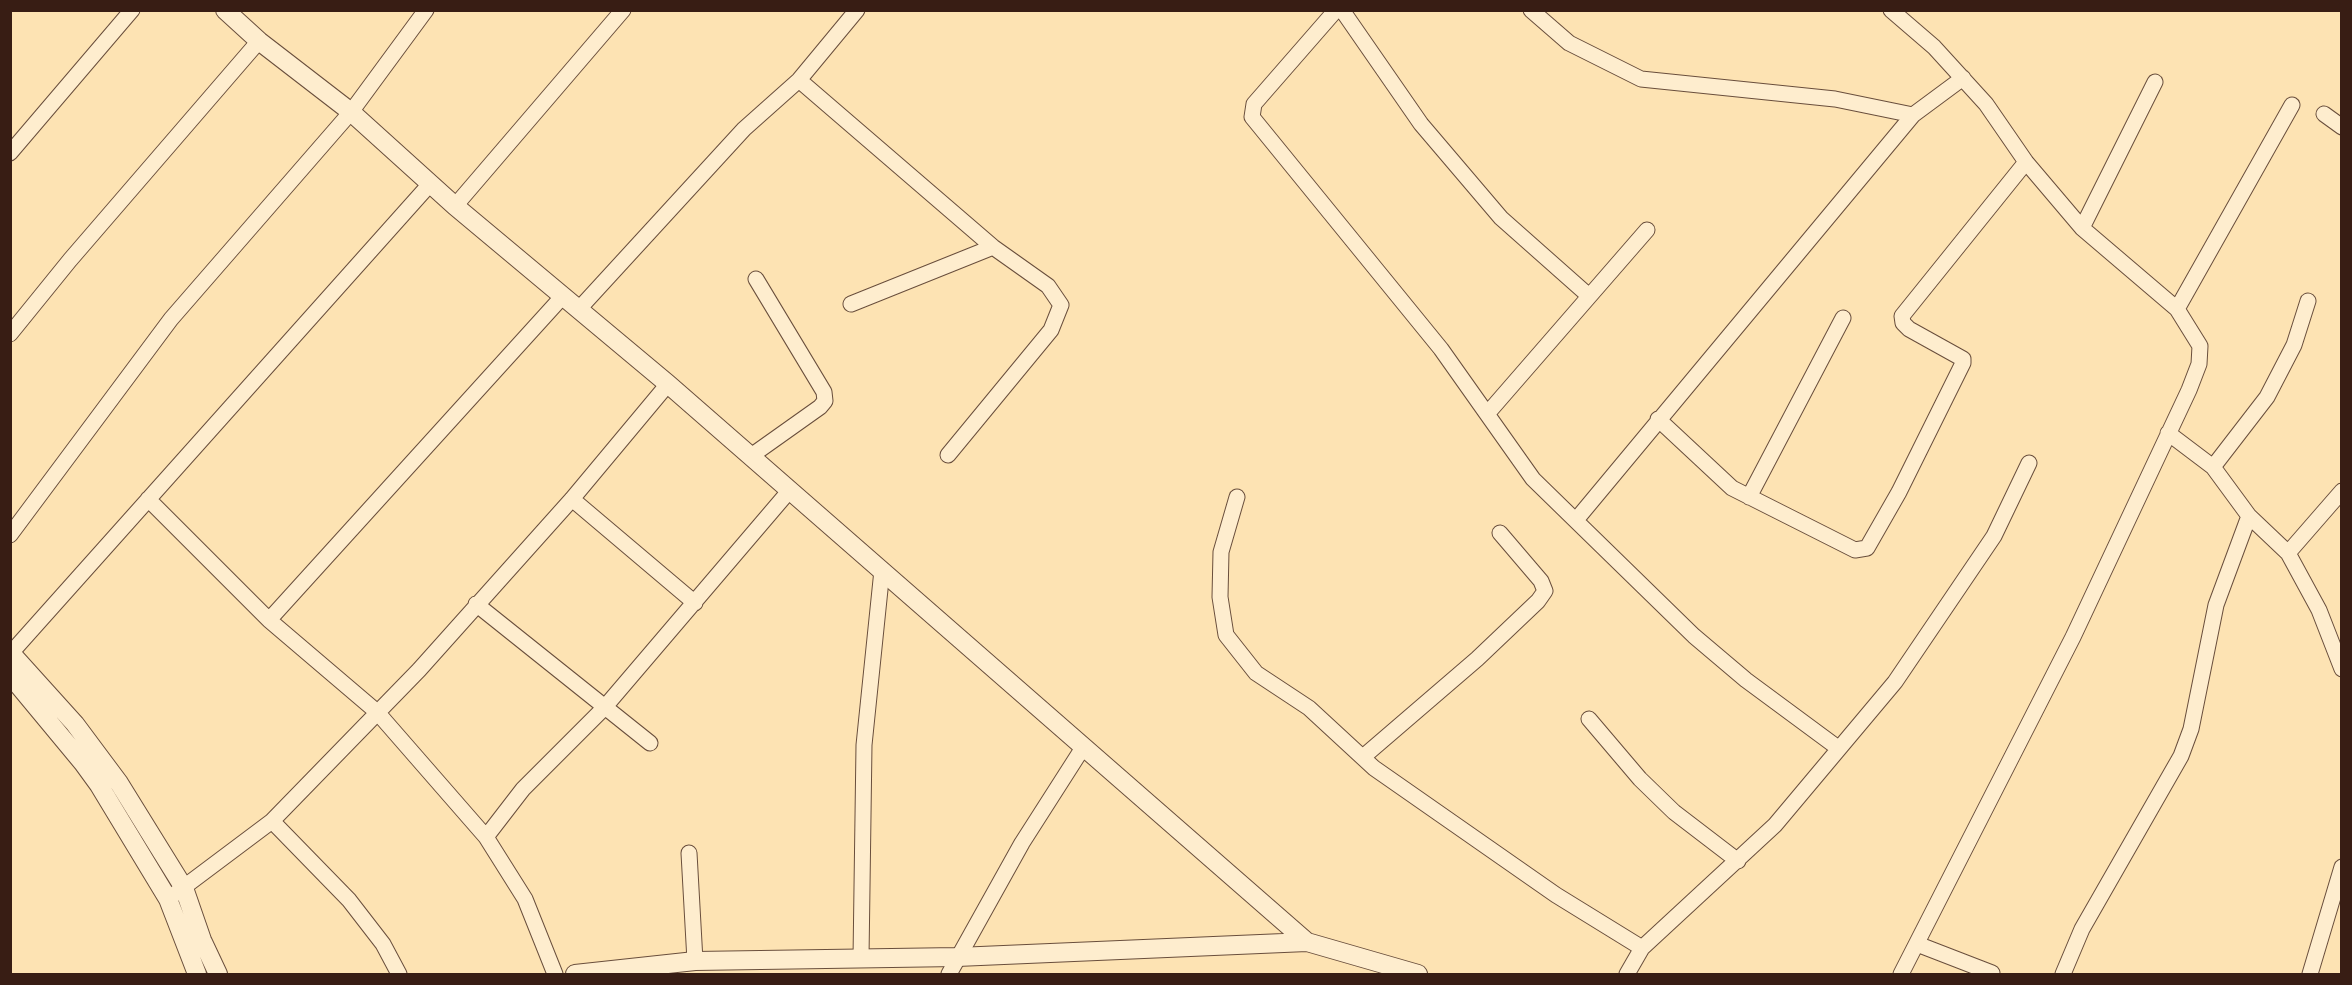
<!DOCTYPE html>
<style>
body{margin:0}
#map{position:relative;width:2352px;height:985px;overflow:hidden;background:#fde3b3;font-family:"IM FELL DW Pica",serif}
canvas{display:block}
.frame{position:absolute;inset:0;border:12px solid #381d14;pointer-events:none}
</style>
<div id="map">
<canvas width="2352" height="985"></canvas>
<div class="frame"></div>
</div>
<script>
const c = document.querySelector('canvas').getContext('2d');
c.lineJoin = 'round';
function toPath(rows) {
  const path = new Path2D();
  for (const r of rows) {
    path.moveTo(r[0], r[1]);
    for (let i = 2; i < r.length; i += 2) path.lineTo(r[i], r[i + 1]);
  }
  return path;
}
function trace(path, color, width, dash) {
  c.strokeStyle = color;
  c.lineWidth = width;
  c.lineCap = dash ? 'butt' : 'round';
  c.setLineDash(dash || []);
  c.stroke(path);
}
const minor = toPath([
 [1336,10,1254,104,1252,117,1441,349,1533,479,1694,636,1746,680,1838,748],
 [1342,10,1421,124,1501,218,1589,296],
 [1531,10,1569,43,1641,79,1835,99,1913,115,1963,78],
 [1891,10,1934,47,1986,104,2026,162,2082,228,2177,309,2200,346,2199,364,2189,390,2073,637,1901,974],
 [799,80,993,247,1048,286,1061,305,1051,330,948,455],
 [2324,114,2342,127],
 [10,153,132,10],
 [455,206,623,10],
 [2082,228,2155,82],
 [851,304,993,247],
 [2177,309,2292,105],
 [578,310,744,129,799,80,857,10],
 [10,334,70,260,259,41],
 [1487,414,1647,230],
 [1658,419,1732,488,1855,550,1867,548,1899,492,1963,363,1963,359,1909,329,1903,323,1902,316,2026,162],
 [2168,433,2213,467,2249,516,2288,553,2319,610,2342,669],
 [751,456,820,407,825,401,824,392,756,279],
 [2213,467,2267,397,2294,345,2308,301],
 [1237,497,1221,552,1220,597,1226,635,1256,673,1309,708,1374,768,1556,895,1642,948],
 [1749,497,1843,318],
 [148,499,269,620],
 [572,499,695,603],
 [1576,520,1913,115],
 [10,535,171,319,351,112,426,10],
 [2288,553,2342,491],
 [476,604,650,743],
 [11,653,430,184],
 [1589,719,1640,779,1674,812,1738,861],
 [1363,757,1477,659,1538,601,1545,591,1541,581,1500,533],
 [272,821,349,900,383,944,399,974],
 [486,837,523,789,604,708,790,490],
 [689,853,695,961],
 [168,899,272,821,419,670,572,499,668,384],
 [1917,944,1992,973],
 [861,958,864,745,882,570],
 [555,974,525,899,486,837,377,712,269,620,563,296],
 [949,974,1022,843,1084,746],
 [1627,974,1642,948,1775,825,1895,682,1994,536,2029,463],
 [2063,974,2082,929,2181,756,2191,729,2216,605,2249,516],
 [2310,974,2342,867]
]);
const tertiary = toPath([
 [225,10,259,41,351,112,455,206,668,384,1307,942],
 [10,652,75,724,119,783,184,888,202,940,218,974],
 [10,675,83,763,99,785,168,899,197,974],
 [575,974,695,961,957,957,1307,942,1418,974]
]);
trace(minor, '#694e3c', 17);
trace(tertiary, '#694e3c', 20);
trace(minor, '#feedce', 15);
trace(tertiary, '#feedce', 18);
</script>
